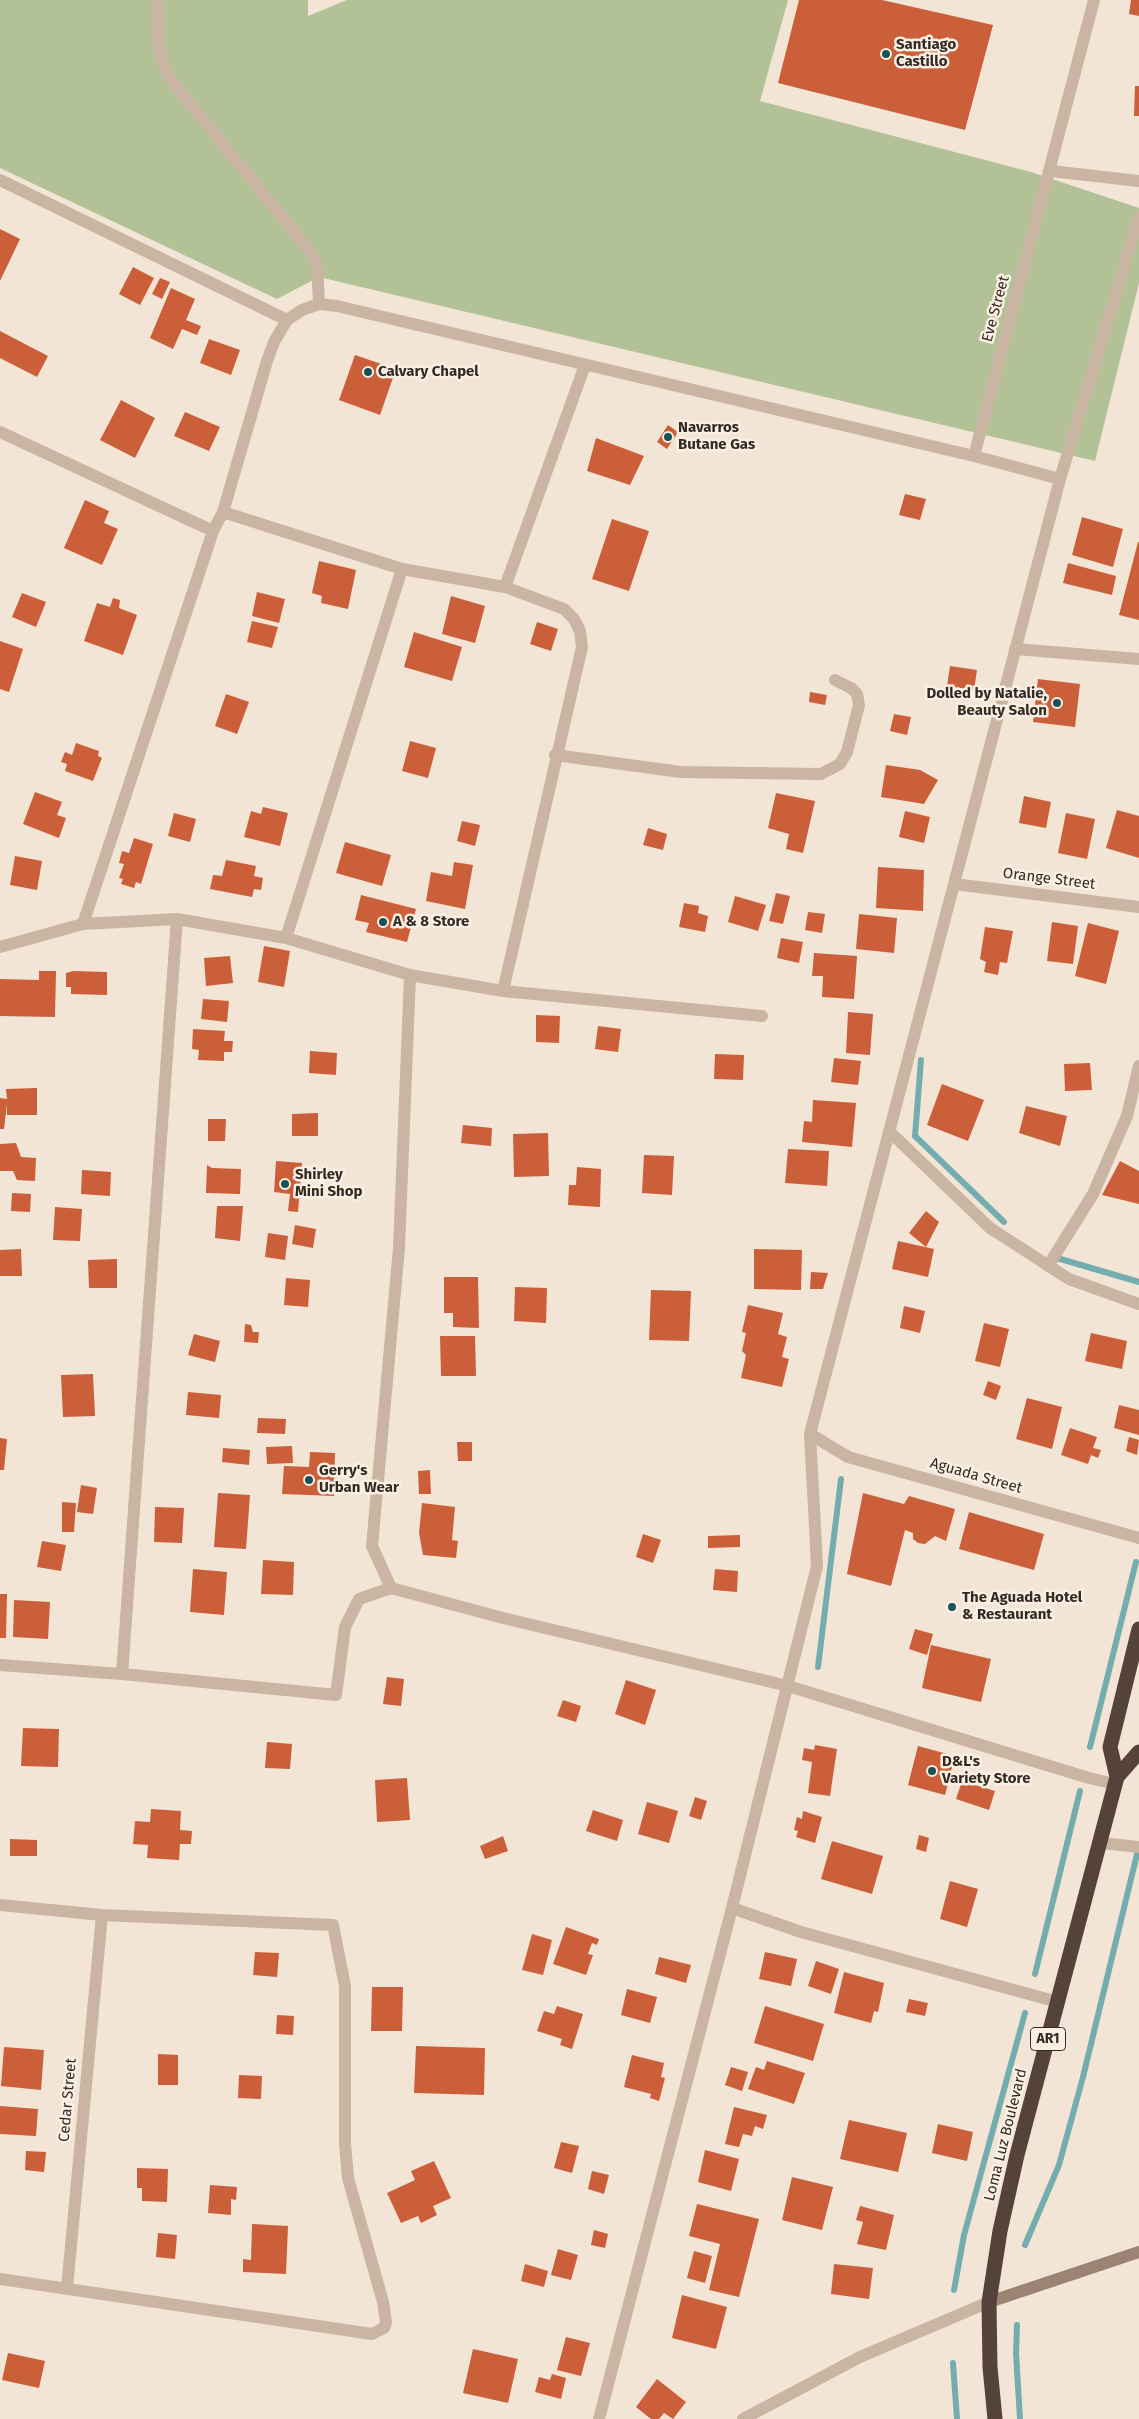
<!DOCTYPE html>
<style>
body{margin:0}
canvas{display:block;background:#f2e5d6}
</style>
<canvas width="1139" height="2419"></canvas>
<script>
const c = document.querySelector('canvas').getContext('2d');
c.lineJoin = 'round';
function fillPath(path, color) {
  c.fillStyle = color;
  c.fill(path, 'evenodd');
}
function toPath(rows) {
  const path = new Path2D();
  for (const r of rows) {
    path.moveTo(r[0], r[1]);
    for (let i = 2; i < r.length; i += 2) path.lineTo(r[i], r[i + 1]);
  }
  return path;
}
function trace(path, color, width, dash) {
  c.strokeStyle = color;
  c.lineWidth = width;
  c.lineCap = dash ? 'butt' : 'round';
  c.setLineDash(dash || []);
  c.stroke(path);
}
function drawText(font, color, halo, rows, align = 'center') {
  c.font = font + ' "Fira Sans",sans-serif';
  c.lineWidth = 5;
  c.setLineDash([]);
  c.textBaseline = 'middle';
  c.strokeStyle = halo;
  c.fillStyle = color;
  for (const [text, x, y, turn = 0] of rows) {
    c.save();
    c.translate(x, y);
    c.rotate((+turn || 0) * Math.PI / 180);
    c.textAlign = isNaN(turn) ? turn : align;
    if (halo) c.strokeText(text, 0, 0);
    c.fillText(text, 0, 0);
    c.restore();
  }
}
const green = toPath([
 [0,0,308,0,308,16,347,0,788,0,760,101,1031,172,1139,208,1139,283,1095,461,319,277,277,299,0,168]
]);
const stream = toPath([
 [921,1060,915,1136,1004,1222],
 [1057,1258,1139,1282],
 [818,1667,841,1479],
 [1090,1747,1136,1562],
 [1035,1974,1080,1791],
 [1025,2245,1059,2165,1083,2077,1139,1846],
 [954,2290,964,2235,1025,2013],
 [1017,2325,1016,2353,1020,2419],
 [953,2363,957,2419]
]);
const building = toPath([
 [799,0,882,0,993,25,965,130,778,83],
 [1131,0,1139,0,1139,16,1129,14],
 [1135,86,1139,86,1139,116,1134,116],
 [0,229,20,239,0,281],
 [133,267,154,278,140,305,119,294],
 [160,278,170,282,162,299,152,294],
 [171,288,195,299,186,320,201,326,197,335,182,329,173,349,150,338],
 [0,331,48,356,37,377,0,358],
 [209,339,240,350,231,375,200,363],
 [355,355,396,369,380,415,339,400],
 [121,400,155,418,135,458,100,440],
 [185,412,220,427,209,451,174,436],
 [668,425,678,432,667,449,657,442],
 [596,438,644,456,630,485,587,471],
 [905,494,926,499,920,520,899,515],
 [85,500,109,511,104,523,118,529,102,565,64,548],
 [1082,517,1123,529,1113,567,1072,555],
 [612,519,649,531,629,591,592,579],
 [1138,542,1139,542,1139,620,1119,615],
 [319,561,356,570,348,609,321,603,322,596,312,593],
 [1068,563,1116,576,1112,595,1063,583],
 [257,592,285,599,279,623,252,616],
 [22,593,46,602,36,627,12,617],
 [451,596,485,606,475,643,442,634],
 [113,598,120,600,119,608,137,615,123,655,84,641,97,603,110,607],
 [252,621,278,627,272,648,247,642],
 [537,622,558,629,551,651,530,644],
 [414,632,462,647,452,681,404,667],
 [0,641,23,649,9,692,0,689],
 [950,666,977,670,974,690,947,686],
 [1038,679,1080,684,1075,727,1033,722],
 [810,692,827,695,825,705,809,702],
 [226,694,249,702,237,734,215,726],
 [894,714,911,717,907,735,890,731],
 [410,741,436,748,428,778,402,771],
 [76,743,99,751,98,756,102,758,93,781,65,771,67,764,61,762,65,752,72,755],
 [886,765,920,770,938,780,924,804,881,797],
 [35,792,62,802,57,815,66,818,59,838,23,824],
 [776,793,815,801,803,853,786,849,789,834,768,828],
 [1024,796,1051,802,1046,828,1019,823],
 [263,807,288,813,280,846,244,837,251,811,261,814],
 [1117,810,1139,816,1139,858,1106,848],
 [905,811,930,817,924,843,899,837],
 [174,813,196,819,190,842,168,836],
 [1066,813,1095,819,1087,859,1058,853],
 [462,821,480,825,475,846,457,841],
 [648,828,667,834,663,850,643,845],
 [134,838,153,844,141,884,136,882,134,888,121,884,123,879,119,878,124,864,119,863,122,851,129,853],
 [345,842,391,855,382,886,336,873],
 [15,856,42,861,37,890,10,885],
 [226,860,256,866,254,876,263,878,261,890,254,889,252,897,210,889,213,875,222,876],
 [454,862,473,865,465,909,426,901,431,872,452,876],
 [878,867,924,870,923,911,876,908],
 [776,893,790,896,783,924,769,921],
 [361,895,416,909,407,942,366,932,369,923,355,920],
 [735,896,766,905,758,931,728,922],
 [684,903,699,906,698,913,708,916,705,932,679,927],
 [808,912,825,914,822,933,805,930],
 [859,914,897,918,894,953,856,949],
 [1052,922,1078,926,1073,964,1047,961],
 [1088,923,1119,931,1106,984,1075,976],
 [985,927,1013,931,1007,963,1000,962,998,975,984,972,986,962,980,959],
 [781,938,803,942,799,963,777,958],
 [264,946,290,951,284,987,258,982],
 [814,953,857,956,854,999,822,997,823,976,812,976],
 [230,956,233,983,206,986,204,958],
 [39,971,56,971,55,1017,0,1016,0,979,39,980],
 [73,971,107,972,107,995,71,994,71,987,66,987,66,973],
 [203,999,229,1001,227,1022,201,1019],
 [848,1012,873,1014,870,1055,846,1053],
 [536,1015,560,1016,559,1043,536,1042],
 [598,1026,621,1029,618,1052,595,1049],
 [193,1029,225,1031,224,1041,233,1041,232,1052,224,1052,224,1061,198,1060,199,1050,192,1049],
 [310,1051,337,1053,336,1075,309,1073],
 [715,1054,744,1055,743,1080,714,1079],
 [834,1058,861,1061,858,1085,831,1082],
 [1090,1063,1092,1090,1065,1091,1064,1064],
 [942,1084,984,1100,968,1141,927,1125],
 [37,1088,37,1115,7,1115,7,1104,4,1129,0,1129,0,1098,7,1099,6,1089],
 [813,1100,856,1103,852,1147,802,1142,804,1121,812,1122],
 [1026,1106,1067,1116,1060,1146,1019,1133],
 [318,1113,318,1136,292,1136,292,1114],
 [208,1119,226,1119,225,1141,208,1141],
 [463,1125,492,1128,491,1146,461,1143],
 [548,1133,549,1176,514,1177,513,1134],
 [16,1143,21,1157,36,1158,35,1181,17,1180,13,1171,0,1171,0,1144],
 [788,1149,829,1151,827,1186,785,1183],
 [644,1155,674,1156,672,1195,642,1193],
 [276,1161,302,1163,298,1212,288,1211,290,1194,274,1192],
 [1120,1161,1139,1171,1139,1204,1102,1195],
 [207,1165,212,1168,241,1169,240,1194,206,1193],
 [577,1167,601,1169,600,1207,568,1205,569,1185,576,1185],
 [82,1170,111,1172,110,1196,81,1194],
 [12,1193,31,1194,30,1212,11,1211],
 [217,1206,243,1206,240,1241,215,1238],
 [55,1207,82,1209,80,1241,53,1240],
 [926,1211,939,1222,926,1247,909,1233],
 [295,1225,316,1229,313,1248,292,1244],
 [268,1233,288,1236,285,1260,265,1257],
 [898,1241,934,1249,928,1277,892,1269],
 [21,1249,22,1276,0,1276,0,1250],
 [754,1249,802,1250,801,1290,754,1289],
 [117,1259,117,1288,89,1288,88,1260],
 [811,1272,828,1273,823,1289,810,1289],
 [444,1277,478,1277,479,1328,453,1327,453,1313,444,1313],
 [286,1278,310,1280,308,1307,284,1305],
 [515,1287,547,1288,546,1323,514,1321],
 [651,1290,691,1291,689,1341,649,1340],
 [748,1305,783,1313,778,1334,787,1337,782,1357,789,1359,782,1387,741,1378,746,1355,742,1351,746,1333,742,1332],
 [904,1306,925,1311,920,1333,900,1328],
 [984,1323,1009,1329,1000,1367,975,1361],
 [245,1324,251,1325,253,1332,259,1332,258,1343,244,1342],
 [1091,1333,1127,1341,1122,1369,1085,1361],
 [194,1334,220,1341,215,1362,188,1355],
 [440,1336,475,1336,476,1376,441,1376],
 [93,1374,95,1416,63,1417,61,1375],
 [988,1381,1001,1386,996,1400,983,1395],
 [188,1392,221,1395,219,1418,186,1415],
 [1027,1398,1062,1407,1052,1449,1016,1439],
 [1119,1405,1139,1410,1139,1435,1114,1428],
 [258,1418,286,1419,285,1434,257,1433],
 [1070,1428,1097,1437,1093,1448,1101,1450,1098,1458,1091,1455,1088,1464,1061,1455],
 [1129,1437,1139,1440,1137,1455,1126,1451],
 [0,1438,7,1439,4,1470,0,1470],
 [457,1442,472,1442,472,1461,458,1461],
 [292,1446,293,1463,267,1464,266,1447],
 [223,1448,250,1450,249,1465,222,1462],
 [310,1452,335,1453,334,1496,282,1494,284,1466,309,1467],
 [430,1470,431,1494,419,1494,418,1471],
 [81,1485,97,1488,93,1514,77,1512],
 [218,1493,250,1495,246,1549,214,1547],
 [863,1493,904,1504,909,1496,955,1509,946,1541,935,1536,925,1544,918,1543,913,1539,913,1533,905,1530,891,1586,847,1574],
 [62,1502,76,1503,74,1532,62,1532],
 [422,1503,455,1507,452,1540,458,1541,456,1558,423,1555,419,1533],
 [155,1507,184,1508,182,1543,154,1542],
 [969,1512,1044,1534,1034,1570,959,1549],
 [643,1534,661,1540,653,1563,636,1557],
 [740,1535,740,1547,708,1548,708,1536],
 [42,1541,66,1545,61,1571,37,1567],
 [263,1560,294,1562,293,1595,261,1594],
 [193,1569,227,1572,224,1615,190,1612],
 [715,1569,738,1571,737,1592,713,1590],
 [0,1594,7,1594,6,1638,0,1638],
 [14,1600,50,1602,48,1639,13,1637],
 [915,1629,933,1634,927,1655,909,1649],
 [931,1645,991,1659,981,1702,922,1688],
 [387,1677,404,1679,401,1706,383,1704],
 [626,1680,656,1690,645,1725,615,1714],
 [563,1700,581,1706,576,1722,557,1716],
 [23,1728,59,1729,58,1767,21,1766],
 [267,1742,292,1744,290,1769,265,1768],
 [815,1745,837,1749,830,1796,808,1793,812,1762,802,1760,804,1748,814,1750],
 [918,1746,955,1756,945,1795,908,1785],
 [407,1778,410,1820,377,1822,375,1780],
 [962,1781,995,1791,989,1810,956,1799],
 [695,1797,707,1801,701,1820,689,1816],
 [647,1802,678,1811,669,1843,638,1834],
 [151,1809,181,1811,180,1830,192,1831,191,1844,180,1844,179,1860,147,1858,148,1845,133,1844,135,1821,150,1822],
 [593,1810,623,1820,617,1841,586,1831],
 [803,1811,822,1817,815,1843,796,1837,798,1831,794,1830,797,1817,802,1819],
 [919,1835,929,1838,926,1852,916,1849],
 [503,1836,508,1851,485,1859,480,1846],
 [10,1839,37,1840,37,1856,10,1856],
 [832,1841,883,1856,872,1894,821,1879],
 [950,1881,978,1889,967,1927,940,1919],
 [566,1927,599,1939,597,1945,592,1943,588,1954,593,1955,586,1975,553,1964],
 [532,1934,552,1940,543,1975,522,1970],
 [255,1952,279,1953,277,1977,253,1975],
 [765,1952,797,1959,791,1986,759,1979],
 [659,1957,691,1965,686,1983,655,1974],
 [816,1961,839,1969,831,1994,808,1986],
 [844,1972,884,1983,878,2012,874,2011,871,2023,834,2013],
 [372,1987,403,1987,402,2031,371,2031],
 [627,1989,657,1997,650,2023,621,2015],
 [909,1999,928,2003,925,2016,906,2012],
 [557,2006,583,2014,572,2049,560,2045,562,2039,537,2031,544,2011,554,2014],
 [765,2006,824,2024,813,2061,754,2043],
 [277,2015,294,2016,293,2035,276,2034],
 [416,2046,485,2048,484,2095,414,2093],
 [4,2047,44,2050,41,2090,1,2086],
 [158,2054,178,2055,178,2085,158,2085],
 [632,2055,664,2063,661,2077,665,2078,659,2101,650,2098,651,2094,624,2087],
 [767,2061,805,2073,794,2104,748,2089,756,2067,764,2070],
 [731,2067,748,2072,742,2091,725,2085],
 [239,2075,262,2076,261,2099,238,2098],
 [0,2106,38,2109,36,2136,0,2134],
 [734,2107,767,2115,763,2129,755,2126,752,2136,743,2134,739,2147,725,2144],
 [849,2120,907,2133,898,2172,840,2159],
 [938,2124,973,2132,967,2161,932,2153],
 [561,2142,579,2146,572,2173,554,2168],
 [705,2150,739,2159,731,2191,698,2182],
 [26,2151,46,2152,44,2172,25,2170],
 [434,2161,451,2198,433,2206,437,2215,421,2223,418,2216,401,2223,387,2193,415,2180,411,2171],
 [137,2168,168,2169,167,2202,142,2201,142,2188,137,2188],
 [592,2171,609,2175,604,2194,588,2189],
 [792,2177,833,2187,822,2230,782,2220],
 [210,2185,237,2187,236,2200,231,2199,231,2215,208,2213],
 [697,2204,759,2219,739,2297,709,2290,720,2244,689,2236],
 [860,2206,894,2215,886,2250,857,2244,863,2222,856,2220],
 [252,2224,288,2226,286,2274,243,2272,243,2259,251,2260],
 [594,2230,608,2234,605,2248,591,2245],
 [158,2233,177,2235,175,2259,156,2257],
 [558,2249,578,2255,571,2280,551,2275],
 [694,2251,712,2256,705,2283,687,2278],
 [525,2264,548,2271,544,2287,521,2281],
 [834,2264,873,2268,869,2299,831,2294],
 [682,2295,727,2307,716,2349,672,2338],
 [566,2337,590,2343,581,2376,557,2370],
 [473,2349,518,2359,508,2403,463,2393],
 [8,2353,45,2361,39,2388,2,2380],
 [552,2374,566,2378,561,2399,535,2392,539,2377,550,2380],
 [657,2379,686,2402,673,2419,664,2413,659,2419,651,2419,636,2407]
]);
const street = toPath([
 [157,0,158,38,162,60,171,80,308,249,317,264,319,304],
 [1051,171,1139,181],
 [0,180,287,320,302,310,319,304,337,306,974,456,1060,479],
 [0,432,213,531],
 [974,456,1094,0],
 [223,512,402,569,505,587,564,609,574,619,580,631,582,647,503,991],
 [505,587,585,365],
 [1015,649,1139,659],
 [555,755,681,772,821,774,840,764,847,752,859,705,857,694,851,688,835,680],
 [954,884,1139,907],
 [83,924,213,531,223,512,267,361,274,342,287,320],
 [286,938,402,569],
 [0,947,83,924,177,919,286,938,410,975,503,991,762,1016],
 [889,1131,990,1228,1069,1279,1139,1304],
 [1048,1266,1093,1194,1127,1116,1139,1066],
 [810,1434,848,1457,1139,1538],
 [391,1588,372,1546,399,1248,410,975],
 [0,1665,122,1674,336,1695,345,1627,359,1599,391,1588,503,1618,788,1686,1089,1778,1115,1784],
 [122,1674,177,919],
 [1101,1843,1139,1847],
 [0,1905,102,1915,333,1925,345,1986,345,2143,348,2178,383,2302,386,2322,384,2328,372,2334,0,2279],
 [732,1908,801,1932,1058,2002],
 [67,2288,102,1915],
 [599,2419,732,1908,817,1566,810,1434,1060,479,1139,217],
 [743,2419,860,2357,989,2302]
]);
const secondary = toPath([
 [989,2302,1139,2252]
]);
const highway = toPath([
 [1117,1777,1110,1747,1139,1629],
 [995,2419,990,2367,989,2302,1000,2231,1017,2155,1117,1777,1139,1752]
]);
const markers = [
 [886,54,5,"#195256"],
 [368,372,5,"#195256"],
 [668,437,5,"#195256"],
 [1057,703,5,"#195256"],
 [383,922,5,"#195256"],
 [285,1184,5,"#195256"],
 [309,1480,5,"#195256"],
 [952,1607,5,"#195256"],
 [932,1771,5,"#195256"]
];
const shields = [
 [1048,2039,35]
];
const shieldNames = [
 ["AR1",1048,2039]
];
const poiNames = [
 ["Santiago",896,45],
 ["Castillo",896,62],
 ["Calvary Chapel",378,372],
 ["Navarros",678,428],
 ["Butane Gas",678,445],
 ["Dolled by Natalie,",1047,694,"right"],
 ["Beauty Salon",1047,711,"right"],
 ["A & 8 Store",393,922],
 ["Shirley",295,1175],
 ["Mini Shop",295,1192],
 ["Gerry's",319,1471],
 ["Urban Wear",319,1488],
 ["The Aguada Hotel",962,1598],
 ["& Restaurant",962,1615],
 ["D&L's",942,1762],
 ["Variety Store",942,1779]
];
const streetNames = [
 ["Eve Street",996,309,-75],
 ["Orange Street",1049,879,7],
 ["Aguada Street",976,1476,16],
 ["Cedar Street",68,2100,-85],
 ["Loma Luz Boulevard",1006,2135,-76]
];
fillPath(green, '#b2c196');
trace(stream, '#74adaf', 6);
fillPath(building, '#cb5f3a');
trace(street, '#cab4a2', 12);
trace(secondary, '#9d8373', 12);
trace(highway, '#55433b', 15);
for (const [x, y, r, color] of markers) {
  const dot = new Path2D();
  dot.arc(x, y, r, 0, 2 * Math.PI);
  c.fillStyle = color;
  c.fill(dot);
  trace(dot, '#f9efe2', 2);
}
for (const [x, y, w] of shields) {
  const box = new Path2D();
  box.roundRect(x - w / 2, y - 11.5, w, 23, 4);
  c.fillStyle = '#f9efe2';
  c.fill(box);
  trace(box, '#342a25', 1);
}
drawText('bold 14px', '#342a25', null, shieldNames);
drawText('bold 15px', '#342a25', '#f9efe2', poiNames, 'left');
drawText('15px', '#342a25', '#f9efe2', streetNames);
</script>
